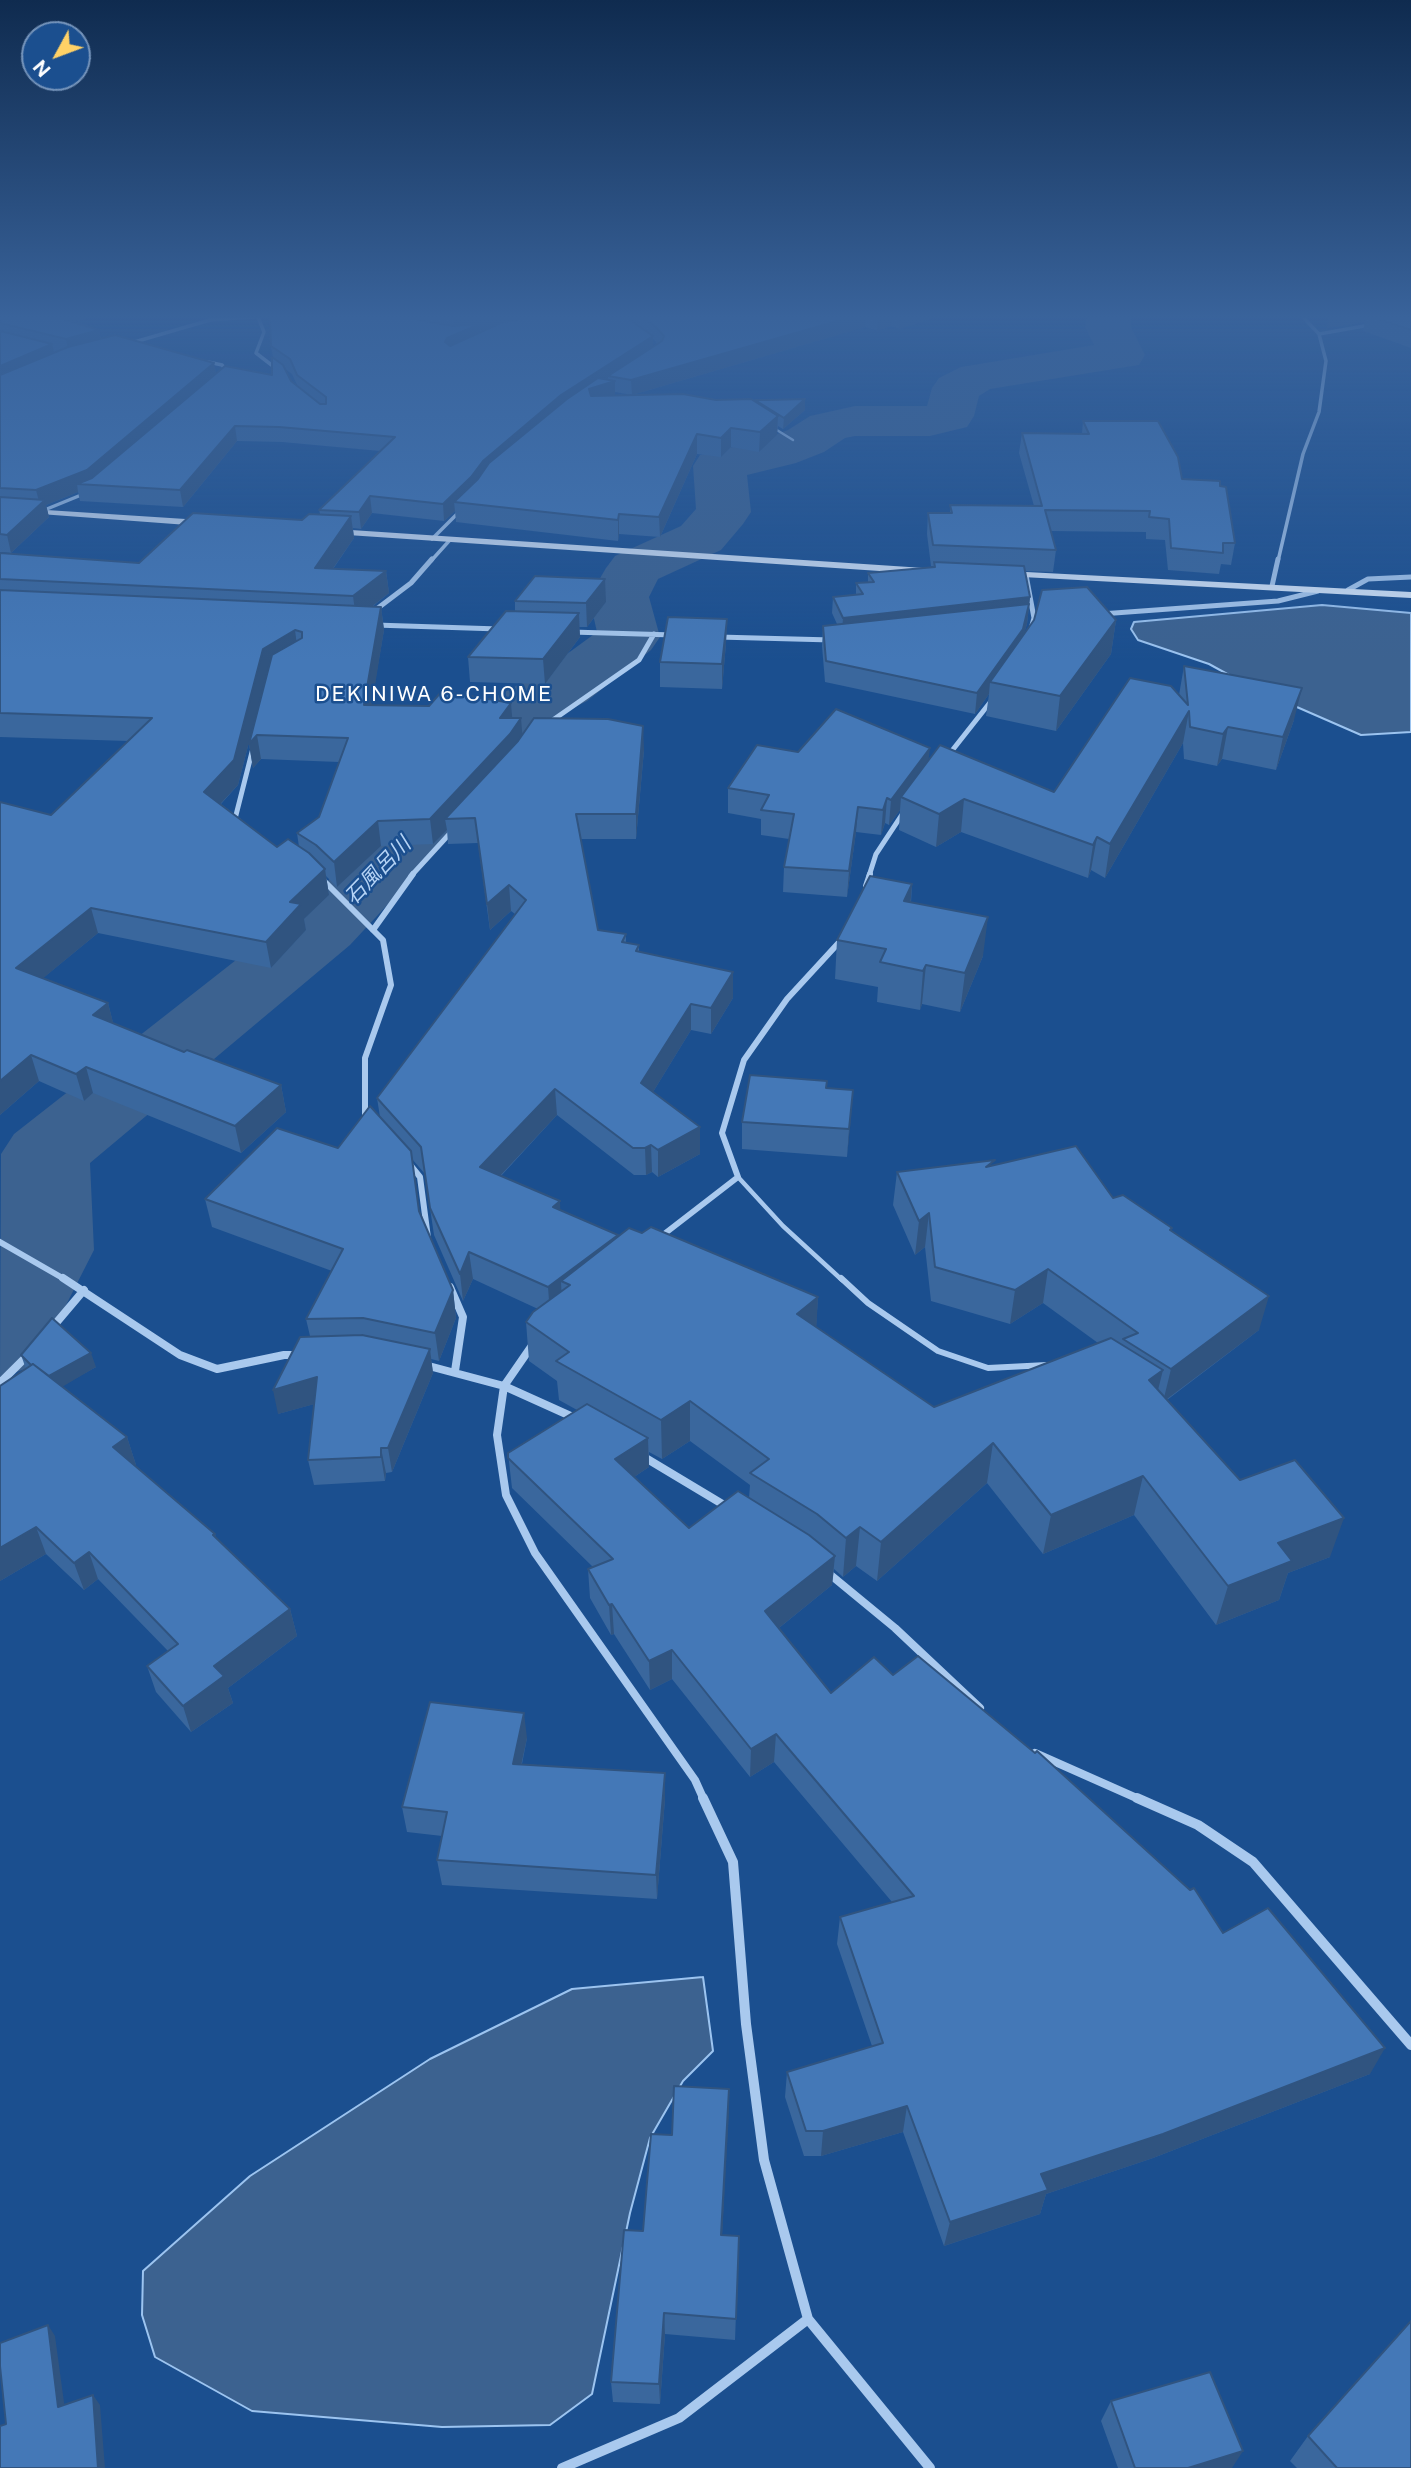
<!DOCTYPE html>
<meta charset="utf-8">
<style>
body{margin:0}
#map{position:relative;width:1411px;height:2468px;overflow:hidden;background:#1b4f8f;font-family:"Public Sans",sans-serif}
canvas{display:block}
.north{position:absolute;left:21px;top:21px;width:70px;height:70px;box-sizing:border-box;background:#1b4f8f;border:2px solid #7695bc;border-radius:50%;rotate:229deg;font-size:19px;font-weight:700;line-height:28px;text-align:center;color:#fff}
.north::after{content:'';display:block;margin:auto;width:24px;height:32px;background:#ffd166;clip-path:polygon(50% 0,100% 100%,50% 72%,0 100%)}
</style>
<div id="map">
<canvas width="1411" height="2468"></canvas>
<div class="north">N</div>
</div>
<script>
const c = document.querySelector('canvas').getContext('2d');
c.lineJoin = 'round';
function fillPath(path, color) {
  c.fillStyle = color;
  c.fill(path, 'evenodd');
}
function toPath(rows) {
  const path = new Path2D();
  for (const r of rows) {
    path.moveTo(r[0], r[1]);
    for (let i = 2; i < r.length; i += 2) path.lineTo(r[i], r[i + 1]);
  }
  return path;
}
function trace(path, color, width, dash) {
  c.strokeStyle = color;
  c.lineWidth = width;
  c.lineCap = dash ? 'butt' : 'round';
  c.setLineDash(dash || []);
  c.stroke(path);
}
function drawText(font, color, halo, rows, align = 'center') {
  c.font = font + ' "Public Sans","Noto Sans JP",sans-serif';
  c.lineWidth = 5;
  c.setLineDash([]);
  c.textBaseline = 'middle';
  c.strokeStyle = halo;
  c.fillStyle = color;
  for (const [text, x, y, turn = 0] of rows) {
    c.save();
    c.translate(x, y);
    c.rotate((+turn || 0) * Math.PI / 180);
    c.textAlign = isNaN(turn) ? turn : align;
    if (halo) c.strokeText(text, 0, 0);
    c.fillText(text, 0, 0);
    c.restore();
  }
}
const water = toPath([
 [1322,605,1411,613,1411,732,1361,735,1251,687,1209,664,1138,640,1131,629,1134,622,1322,605],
 [703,1977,713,2051,683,2081,650,2138,630,2213,592,2394,550,2425,442,2427,252,2411,155,2357,142,2315,143,2271,250,2176,430,2059,572,1989,703,1977]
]);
const river = toPath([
 [1087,316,1131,316,1131,327,1145,355,1139,365,990,389,979,396,974,416,967,427,930,436,855,436,845,438,824,452,796,463,747,475,751,512,743,524,721,550,658,579,649,597,660,637,651,650,587,701,535,728,508,775,350,945,90,1163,94,1250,35,1366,0,1377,1,1154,14,1134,296,913,456,751,485,702,541,673,597,632,589,597,606,568,615,556,681,526,696,509,693,466,700,455,761,440,788,430,810,416,855,406,927,406,932,388,939,378,961,367,1094,345,1085,327,1087,316]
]);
const laneFar2 = toPath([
 [772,427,793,440]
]);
const laneFar1 = toPath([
 [738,1177,783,1226,842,1280]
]);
const lane = toPath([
 [841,1278,868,1303,938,1351,988,1368,1047,1365]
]);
const streetFar4 = toPath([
 [258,317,264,332,256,353,278,370],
 [1319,334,1370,325],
 [131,343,210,320,267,316],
 [208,362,222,365,229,373],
 [42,511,86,493],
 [432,539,461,510],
 [431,561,449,541],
 [1278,561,1303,454,1319,412,1326,361,1319,334,1302,316]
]);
const streetFar3 = toPath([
 [1026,575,1034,618,1031,629],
 [1272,586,1278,559],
 [1348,590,1368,579,1411,577],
 [374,611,411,583,432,559],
 [1101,614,1278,601,1318,591],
 [375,625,499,629],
 [571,632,674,635],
 [718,637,832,640],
 [550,722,639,660,654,634],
 [947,757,992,700],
 [238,820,235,819,253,748],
 [411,876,453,830],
 [869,876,876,854,903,813]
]);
const streetFar2 = toPath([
 [322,879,383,940,391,985,365,1058,365,1115,368,1119],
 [866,886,870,874],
 [373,930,413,874],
 [407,1161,420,1177,428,1238],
 [659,1238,738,1177,722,1133,744,1060,787,999,844,937],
 [0,1242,66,1280]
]);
const streetFar1 = toPath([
 [63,1278,180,1355,217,1369,284,1355,299,1355],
 [450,1287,463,1317,455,1371],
 [51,1329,84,1290],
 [533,1344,504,1386,497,1435,506,1495,535,1553,695,1780,704,1800],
 [425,1365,504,1386,575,1418],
 [0,1383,29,1354],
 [644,1457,729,1508],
 [827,1572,895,1628,980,1708],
 [1035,1753,1141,1800]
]);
const street = toPath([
 [703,1798,733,1862,746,2024,764,2160,808,2319,930,2468],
 [1137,1798,1198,1825,1253,1862,1411,2045],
 [562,2468,679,2418,808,2319]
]);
const secondary = toPath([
 [0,507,201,520,205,523,201,526,0,511,0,507],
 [336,529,924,568,928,571,924,574,333,534,333,530,336,529],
 [1007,571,1411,592,1411,598,1004,576,1003,574,1007,571]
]);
const wall = toPath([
 [0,316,92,316,74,322,99,330,101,338,214,363,216,374,272,375,273,358,271,346,270,316,939,316,899,329,891,326,877,331,865,327,632,395,615,392,615,396,755,401,805,410,783,429,778,426,777,435,759,452,731,447,721,457,697,454,660,537,619,534,618,541,456,522,455,511,444,521,372,513,361,529,353,528,354,538,333,569,386,571,389,593,372,607,381,607,384,630,371,705,429,706,511,703,512,718,523,735,644,750,636,839,581,839,598,930,626,934,626,943,639,945,639,952,733,998,711,1034,691,1030,653,1092,700,1127,700,1154,658,1177,652,1172,646,1175,634,1175,557,1115,501,1176,560,1211,618,1235,618,1237,642,1233,818,1297,816,1327,934,1407,1098,1343,1043,1303,1010,1324,931,1301,925,1247,915,1255,893,1205,897,1172,994,1165,1113,1198,1171,1231,1259,1330,1167,1400,1240,1480,1330,1557,1288,1573,1279,1600,1216,1625,1134,1515,1043,1554,987,1483,877,1581,856,1566,843,1577,834,1569,832,1585,779,1628,831,1693,893,1675,1223,1933,1370,2074,1153,2158,1046,2194,1040,2214,944,2246,903,2132,821,2156,804,2156,785,2097,787,2072,872,2046,837,1944,840,1917,892,1902,774,1762,750,1777,672,1679,650,1690,614,1634,611,1635,590,1598,588,1569,593,1567,512,1488,508,1453,577,1410,559,1400,557,1381,529,1361,526,1322,538,1309,473,1279,463,1301,434,1235,425,1174,412,1159,419,1211,453,1290,456,1318,439,1361,431,1359,433,1373,392,1472,386,1473,385,1481,314,1485,308,1460,314,1404,278,1414,310,1336,306,1319,332,1271,212,1227,205,1199,338,1148,380,1117,377,1098,515,914,511,911,490,930,478,843,448,844,447,830,433,844,381,846,337,887,326,876,329,895,304,919,306,930,271,968,98,933,43,978,108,1003,113,1023,184,1052,281,1085,286,1112,241,1153,93,1093,84,1101,39,1081,0,1115,51,815,128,741,0,737,0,553,139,563,302,520,320,514,319,510,380,451,282,442,237,441,183,507,80,501,78,492,46,505,49,517,11,553,0,552],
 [653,339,658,344,653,347],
 [285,369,292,374,298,387,291,381],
 [267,672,249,744,253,768,261,759,339,762,319,817,297,833,299,847,277,847,221,804,238,785],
 [690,1441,750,1485,749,1498,689,1528,634,1477,649,1467,649,1452,662,1459],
 [1320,316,1411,316,1411,348,1363,331,1365,322,1327,328,1329,319],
 [1083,421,1182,479,1220,486,1235,543,1231,565,1221,564,1219,574,1168,570,1165,540,1146,539,1146,532,1051,531,1056,550,1053,572,1025,571,1030,597,1027,624,1024,633,1116,620,1111,654,1056,731,986,716,989,694,975,714,825,682,822,646,823,626,837,624,832,613,833,597,856,595,856,583,868,582,868,573,933,567,934,566,931,566,927,534,928,513,950,513,950,505,1034,506,1019,453,1022,433,1082,433],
 [515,601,606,602,587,627,579,627,580,637,545,684,470,682,468,657,515,611],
 [727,619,726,643,722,689,660,687,660,662],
 [1184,666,1294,720,1276,770,1222,759,1217,766,1184,759,1183,743,1105,878,1091,870,1088,878,961,832,936,847,899,830,900,810,889,825,885,823,881,835,856,832,847,897,783,892,784,867,789,839,761,835,761,819,728,813,728,788,798,752,928,761,1054,792,1179,695],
 [912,884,911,903,983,956,960,1012,922,1004,920,1010,877,1002,878,987,835,979,837,940],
 [827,1088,853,1090,847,1157,742,1149,742,1122],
 [21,1355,96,1367,62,1386,127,1437,136,1465,135,1466,215,1534,216,1539,290,1609,297,1636,228,1688,233,1703,191,1732,156,1692,147,1666,168,1651,98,1579,84,1590,46,1554,0,1581,0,1386,26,1369],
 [527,1738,522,1764,665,1773,665,1799,657,1899,442,1885,437,1860,442,1836,407,1832,402,1807],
 [729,2089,722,2235,739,2236,735,2340,665,2334,660,2404,613,2402,611,2382,643,2231,672,2135],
 [1111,2401,1232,2468,1118,2468,1101,2421],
 [1308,2436,1411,2468,1297,2468,1290,2461]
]);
const shadedWall = toPath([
 [50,316,92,316,53,330],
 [470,316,576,316,506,328,480,330,481,338,447,357,445,342,447,338,454,332,453,317],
 [855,316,866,316,865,327,632,395,631,380],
 [881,316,892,316,891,326,877,331,878,317],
 [900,316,939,316,899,329],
 [1330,316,1366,316,1365,322,1327,328],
 [99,330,102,345,69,355,66,339],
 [653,336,653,351,608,376,608,381,615,381,615,400,454,502,455,511,444,521,443,504,483,461,561,395],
 [52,344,56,360,0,383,0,366],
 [214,363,217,379,93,485,77,484,78,492,46,505,49,517,11,553,7,535,40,505,36,490],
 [805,399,805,410,783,429,784,418],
 [778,416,777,435,759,452,760,432],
 [235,426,237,441,183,507,180,490],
 [731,428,731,447,721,457,721,438],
 [697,434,697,454,660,537,659,517],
 [370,496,372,513,361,529,359,512],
 [619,514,619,534,618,541,618,520],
 [351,516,354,538,318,590,315,568],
 [386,571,389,593,356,619,353,596],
 [605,579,606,602,587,627,586,603],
 [1030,597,1027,624,1020,649,990,682,989,694,975,714,977,693,842,634,843,618],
 [381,607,384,630,368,729,364,705],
 [579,613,580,637,545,684,543,659],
 [727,619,726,643,722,689,722,664],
 [1116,620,1111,654,1056,731,1060,696],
 [295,630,298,653,267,672,238,785,209,816,204,792,263,649],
 [1302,688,1294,720,1276,770,1283,737],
 [511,703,513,727,500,718],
 [1189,711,1183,743,1105,878,1110,844],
 [521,718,523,742,445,819,447,830,433,844,430,819],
 [643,726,644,750,636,839,636,814],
 [1228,727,1222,759,1217,766,1223,734],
 [257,735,261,759,253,768,249,744],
 [930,748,927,773,901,797,900,810,889,825,891,800],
 [887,798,885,823,881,835,883,810],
 [964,799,961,832,936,847,939,814],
 [858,807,856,832,847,897,849,871],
 [378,821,381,846,337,887,334,862],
 [1097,837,1091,870,1088,878,1093,845],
 [325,869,329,895,304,919,306,930,271,968,266,942,290,902],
 [912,884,909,922,904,901],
 [509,885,511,911,490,930,487,904],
 [91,908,98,933,24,994,16,968],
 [988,917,983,956,960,1012,965,973],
 [926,965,922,1004,920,1010,923,971],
 [733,972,733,998,711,1034,711,1008],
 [108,1003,115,1030,93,1015],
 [691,1004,691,1030,642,1110,641,1083],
 [31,1055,39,1081,0,1115,0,1081],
 [86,1067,93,1093,84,1101,76,1074],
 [281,1085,286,1112,241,1153,235,1126],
 [555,1089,557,1115,483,1194,480,1167],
 [853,1090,851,1118,847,1157,849,1129],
 [700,1127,700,1154,658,1177,658,1150],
 [651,1145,652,1172,646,1175,645,1148],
 [560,1201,561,1228,553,1207],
 [929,1213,925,1247,915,1255,919,1221],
 [618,1235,619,1262,561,1281,562,1305,550,1314,548,1287],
 [469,1252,473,1279,463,1301,460,1274],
 [1048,1269,1043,1303,1010,1324,1015,1290],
 [453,1290,456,1318,439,1361,435,1333],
 [1269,1296,1259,1330,1163,1402,1171,1369],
 [818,1297,816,1336,797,1314],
 [430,1349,433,1373,392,1472,388,1448],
 [91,1353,96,1367,50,1394,45,1379],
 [1163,1370,1153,1410,1149,1380],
 [317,1377,322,1402,278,1414,273,1390],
 [690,1401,690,1441,662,1459,661,1420],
 [127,1437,136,1465,122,1475,113,1447],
 [648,1438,649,1467,616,1489,615,1459],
 [993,1443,987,1483,877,1581,881,1542],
 [381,1448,386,1473,385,1481,381,1457],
 [1143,1476,1134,1515,1043,1554,1051,1515],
 [1344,1518,1330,1557,1288,1573,1279,1600,1216,1625,1228,1586,1278,1543],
 [36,1527,46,1554,0,1581,0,1548],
 [860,1527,856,1566,843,1577,846,1538],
 [89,1552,98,1579,84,1590,74,1563],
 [835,1556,832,1585,764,1640,765,1611],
 [612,1604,614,1634,611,1635,609,1605],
 [290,1609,297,1636,228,1688,233,1703,191,1732,183,1706,214,1666],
 [672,1650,672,1679,650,1690,649,1661],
 [524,1713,527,1738,516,1789,513,1764],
 [776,1734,774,1762,750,1777,751,1749],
 [665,1773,665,1799,657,1899,656,1875],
 [1385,2048,1370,2074,1153,2158,1046,2194,1040,2214,944,2246,950,2222,1041,2174],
 [729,2089,729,2113,721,2257,721,2235],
 [907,2106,903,2132,821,2156,823,2131],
 [664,2313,665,2334,660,2404,659,2384],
 [48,2325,55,2336,66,2417,58,2407],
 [93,2395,100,2405,105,2468,98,2468],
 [1243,2451,1232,2468,1188,2468]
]);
const building = toPath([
 [0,316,53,316,99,330,66,339,0,323,0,316],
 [270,316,408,316,419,320,453,326,480,324,447,338,445,342,450,346,503,322,541,316,624,316,653,336,561,395,483,461,471,477,443,504,370,496,359,512,319,510,395,437,279,427,235,426,180,490,77,484,92,478,225,366,272,375,272,357,283,365,291,381,320,404,326,404,326,397,297,375,290,359,271,346,270,316],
 [446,316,470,316,453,317,446,316],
 [639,316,855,316,631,380,608,376,662,341,664,336,655,326,639,316],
 [1370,316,1411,316,1411,330,1370,316],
 [0,331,52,344,0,366,0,331],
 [115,335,214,363,87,470,36,490,0,488,0,375,68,347,115,335],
 [598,378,615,381,589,389,591,396,683,394,716,400,751,399,778,416,760,432,731,428,721,438,697,434,659,517,619,514,618,520,454,502,478,479,489,463,567,399,598,378],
 [805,399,784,418,755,400,766,400,805,399],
 [1083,421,1158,421,1178,457,1182,479,1220,481,1220,486,1226,487,1235,543,1223,543,1223,553,1171,548,1169,519,1149,517,1150,511,1045,510,1056,550,933,545,928,513,952,513,950,505,1042,506,1022,433,1089,434,1083,421],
 [0,497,45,500,7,535,0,534,0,497],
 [193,513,302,520,309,514,351,516,315,568,386,571,353,596,0,579,0,553,139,563,193,513],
 [934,562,1024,566,1030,597,843,618,833,597,863,594,856,583,874,582,868,573,935,567,934,562],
 [535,576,605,579,586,603,515,601,535,576],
 [1087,587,1116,620,1060,696,990,682,1034,620,1042,590,1087,587],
 [0,590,381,607,364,705,429,706,442,691,511,703,500,718,521,718,510,734,430,819,378,821,334,862,316,845,297,833,319,817,348,738,257,735,249,744,272,655,302,638,302,632,295,630,263,649,234,760,204,792,277,847,288,839,309,853,325,869,290,902,301,904,266,942,91,908,16,968,108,1003,93,1015,184,1052,187,1050,281,1085,235,1126,86,1067,76,1074,31,1055,0,1081,0,802,51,815,152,718,0,713,0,590],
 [1029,604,1023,629,977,693,826,661,823,626,1029,604],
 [506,611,579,613,543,659,468,657,506,611],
 [668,617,727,619,722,664,660,662,668,617],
 [1184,666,1302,688,1283,737,1228,727,1223,734,1190,727,1189,711,1110,844,1097,837,1093,845,964,799,939,814,901,797,940,745,1054,792,1130,678,1171,686,1188,705,1184,666],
 [836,709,930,748,891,800,887,798,883,810,858,807,849,871,784,867,794,814,761,810,769,795,728,788,757,745,798,752,836,709],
 [534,718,608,719,643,726,636,814,576,814,598,930,626,934,622,942,639,945,636,951,733,972,711,1008,691,1004,641,1083,700,1127,658,1150,651,1145,645,1148,633,1148,555,1089,480,1167,560,1201,553,1207,618,1235,548,1287,469,1252,460,1274,430,1208,421,1147,377,1098,526,900,509,885,487,904,475,818,445,819,518,741,534,718],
 [870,876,912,884,904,901,988,917,965,973,926,965,923,971,880,962,886,949,837,940,870,876],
 [750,1075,827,1081,826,1088,853,1090,849,1129,742,1122,750,1075],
 [370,1106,411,1151,419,1211,453,1290,435,1333,363,1318,306,1319,343,1249,205,1199,277,1128,338,1148,370,1106],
 [1076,1146,1113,1198,1123,1195,1172,1228,1170,1230,1269,1296,1171,1369,1123,1339,1138,1333,1048,1269,1015,1290,935,1267,929,1213,919,1221,897,1172,995,1160,986,1167,1076,1146],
 [651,1227,818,1297,797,1314,934,1407,1111,1338,1163,1370,1149,1380,1240,1480,1295,1460,1344,1518,1278,1543,1292,1561,1228,1586,1143,1476,1051,1515,993,1443,881,1542,860,1527,846,1538,817,1514,750,1473,769,1459,690,1401,661,1420,556,1361,569,1352,526,1322,533,1312,570,1285,561,1281,629,1228,642,1233,651,1227],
 [52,1318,91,1353,49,1376,33,1364,31,1365,21,1355,52,1318],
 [362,1335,430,1349,388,1448,381,1448,381,1457,308,1460,317,1377,273,1390,300,1337,362,1335],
 [33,1364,127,1437,113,1447,215,1534,213,1535,290,1609,214,1666,224,1676,183,1706,147,1666,178,1644,89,1552,74,1563,36,1527,0,1548,0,1386,33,1364],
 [587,1404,648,1438,615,1459,689,1528,738,1491,809,1535,835,1556,765,1611,831,1693,874,1657,893,1675,918,1656,1035,1753,1037,1751,1190,1890,1194,1888,1223,1933,1268,1908,1385,2048,1163,2134,1041,2174,1048,2190,950,2222,907,2106,823,2131,806,2131,787,2072,883,2043,840,1917,914,1896,776,1734,751,1749,672,1650,649,1661,612,1604,609,1605,588,1569,613,1559,508,1458,508,1453,587,1404],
 [430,1702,524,1713,513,1764,665,1773,656,1875,437,1860,447,1812,402,1807,430,1702],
 [674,2086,729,2089,721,2235,739,2236,736,2319,664,2313,659,2384,611,2382,624,2230,643,2231,651,2134,672,2135,674,2086],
 [1411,2321,1411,2468,1337,2468,1308,2436,1411,2321],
 [48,2325,58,2407,93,2395,98,2468,0,2468,0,2426,6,2424,0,2366,0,2343,48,2325],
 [1210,2372,1243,2451,1188,2468,1135,2468,1111,2401,1210,2372]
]);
const farNeighbourhoodnames = [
 ["DEKINIWA 6-CHOME",434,695]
];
const farWaternames = [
 ["石風呂川",378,871,-46]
];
fillPath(water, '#3c6290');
trace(water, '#9cc4f0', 2);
fillPath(river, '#3c6290');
trace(laneFar2, '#a9c9ee', 2.5);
trace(laneFar1, '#a9c9ee', 4.5);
trace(lane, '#a9c9ee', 6);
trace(streetFar4, '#a9c9ee', 3.5);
trace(streetFar3, '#a9c9ee', 5);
trace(streetFar2, '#a9c9ee', 6);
trace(streetFar1, '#a9c9ee', 8);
trace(street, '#a9c9ee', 10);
fillPath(secondary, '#d6e6fa');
fillPath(wall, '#3a679d');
fillPath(shadedWall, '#305480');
fillPath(building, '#4478b7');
trace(building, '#305480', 2);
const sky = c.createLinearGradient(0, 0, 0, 661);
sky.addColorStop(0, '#0f2b4f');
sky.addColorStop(0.48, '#39639b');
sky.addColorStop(1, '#39639b00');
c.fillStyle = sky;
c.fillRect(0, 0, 1411, 661);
c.letterSpacing = '2px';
drawText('21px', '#fff', '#1b4f8f', farNeighbourhoodnames);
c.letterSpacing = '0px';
drawText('italic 21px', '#b5d3f5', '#1b4f8f', farWaternames);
</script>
